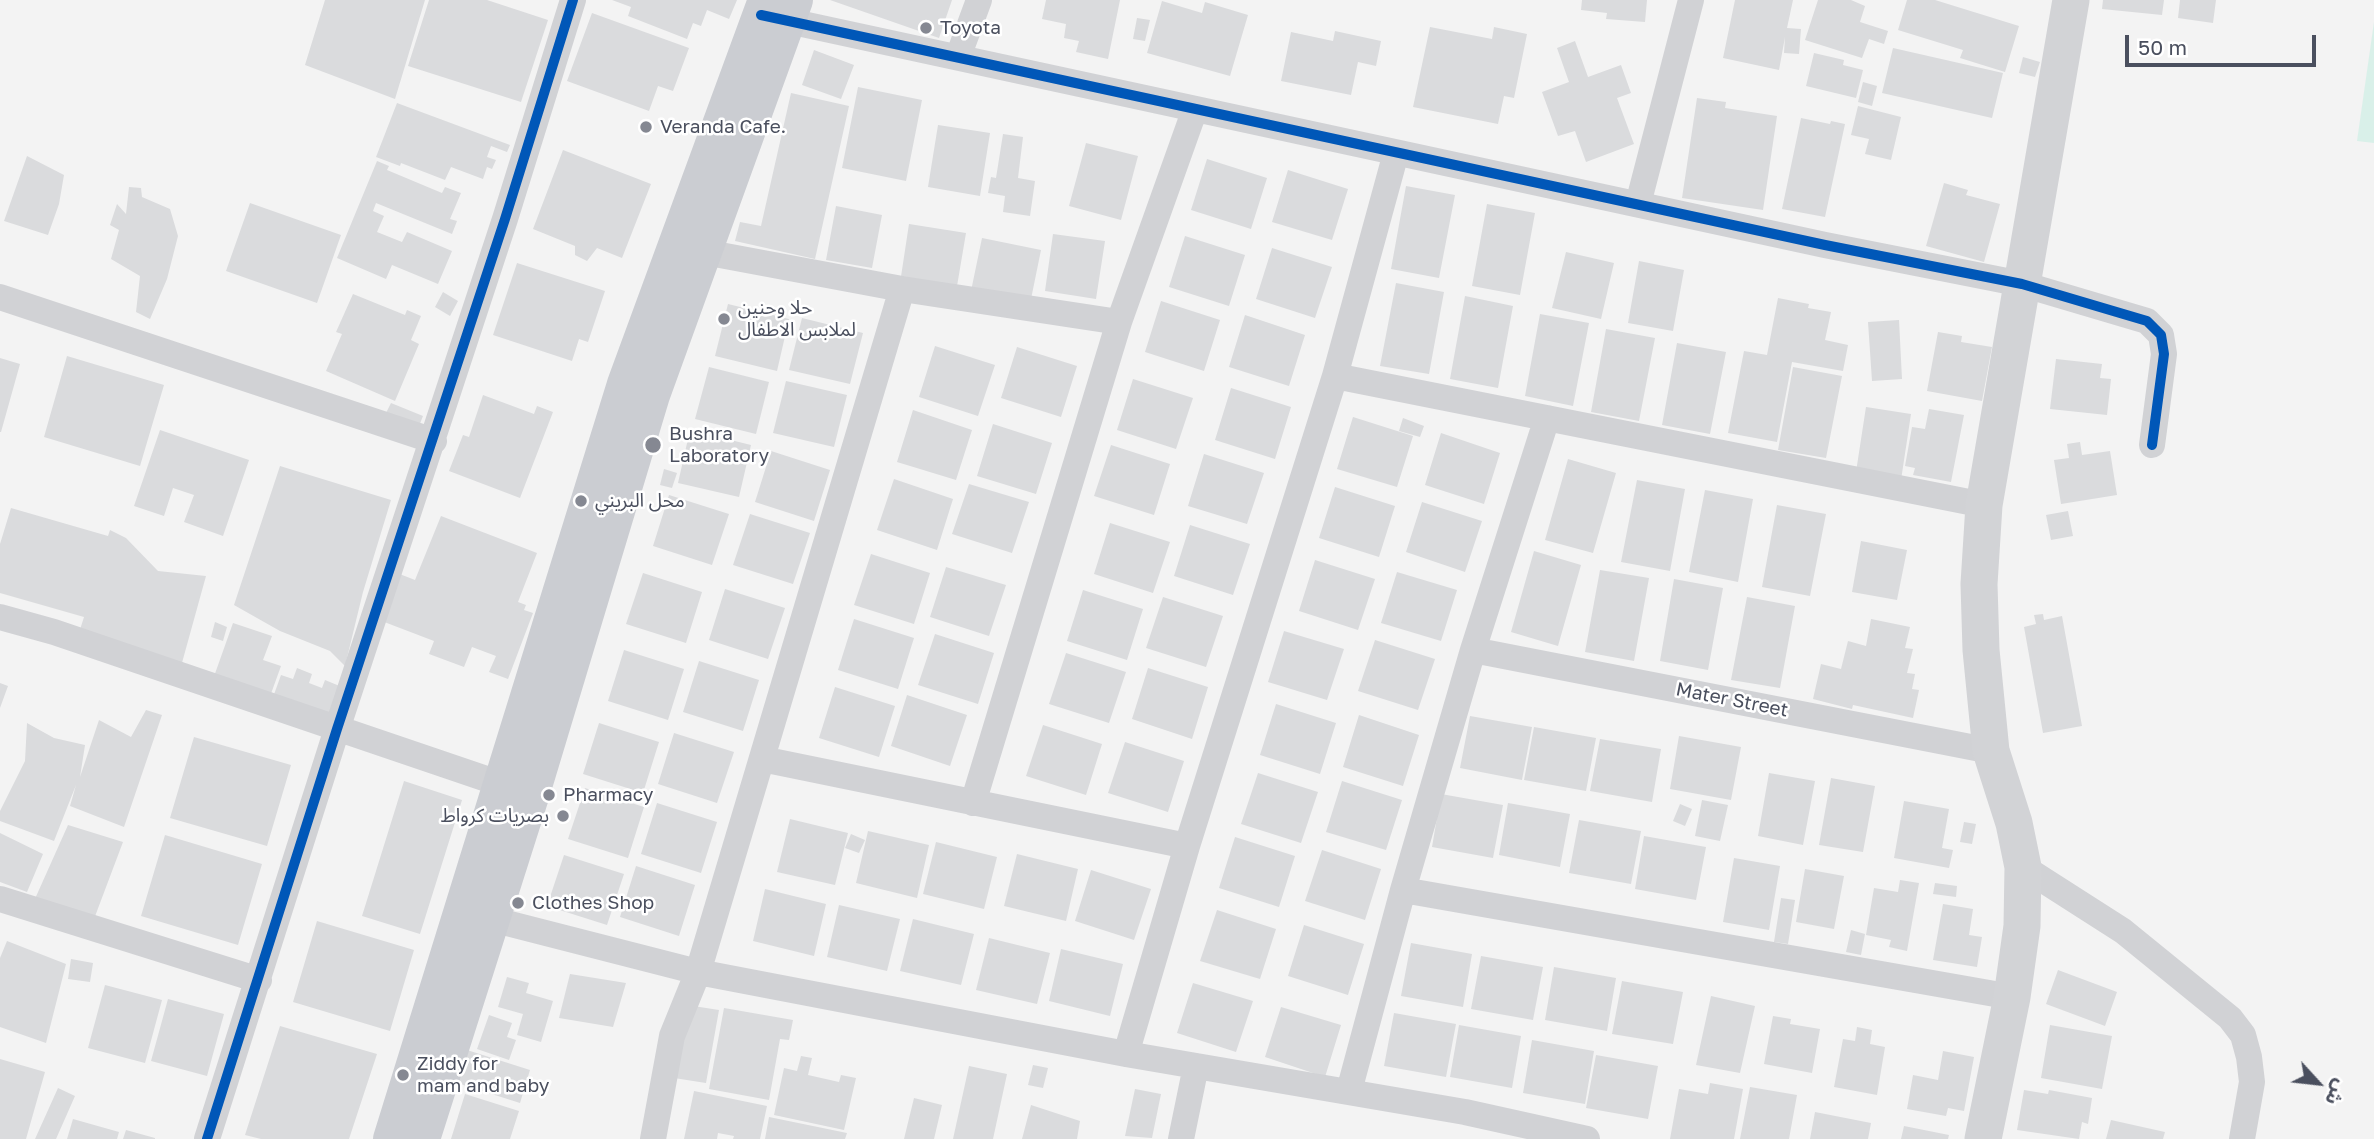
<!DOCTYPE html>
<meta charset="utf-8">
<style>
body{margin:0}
#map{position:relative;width:2374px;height:1139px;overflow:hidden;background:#f3f3f3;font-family:"Golos Text","Noto Sans Arabic",sans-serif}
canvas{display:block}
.north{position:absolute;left:2283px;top:1048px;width:70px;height:70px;-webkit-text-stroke:5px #fff;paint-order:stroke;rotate:117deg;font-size:19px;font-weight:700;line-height:28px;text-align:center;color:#4a4f5e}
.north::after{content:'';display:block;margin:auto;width:24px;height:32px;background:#4a4f5e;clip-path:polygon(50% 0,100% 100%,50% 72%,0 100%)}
.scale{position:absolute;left:2125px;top:35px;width:191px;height:32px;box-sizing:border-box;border:4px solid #4a4f5e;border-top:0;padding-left:9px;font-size:21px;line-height:24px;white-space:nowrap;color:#4a4f5e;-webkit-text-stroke:5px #fff;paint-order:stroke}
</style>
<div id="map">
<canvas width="2374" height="1139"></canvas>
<div class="north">ش</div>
<div class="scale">50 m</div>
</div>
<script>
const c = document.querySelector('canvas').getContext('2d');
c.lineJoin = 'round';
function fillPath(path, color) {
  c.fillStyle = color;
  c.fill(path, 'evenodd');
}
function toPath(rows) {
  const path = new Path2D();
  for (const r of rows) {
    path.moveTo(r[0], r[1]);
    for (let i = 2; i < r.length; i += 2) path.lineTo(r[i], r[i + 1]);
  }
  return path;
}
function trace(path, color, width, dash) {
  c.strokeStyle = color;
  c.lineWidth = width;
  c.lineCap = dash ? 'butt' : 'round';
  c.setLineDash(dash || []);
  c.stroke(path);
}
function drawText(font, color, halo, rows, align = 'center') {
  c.font = font + ' "Golos Text","Noto Sans Arabic",sans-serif';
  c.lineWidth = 5;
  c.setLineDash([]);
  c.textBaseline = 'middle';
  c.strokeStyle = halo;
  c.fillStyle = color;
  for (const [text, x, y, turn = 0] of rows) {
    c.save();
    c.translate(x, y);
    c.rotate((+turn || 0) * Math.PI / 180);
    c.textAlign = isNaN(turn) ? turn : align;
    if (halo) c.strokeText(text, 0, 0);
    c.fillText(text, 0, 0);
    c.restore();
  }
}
const green = toPath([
 [2374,22,2374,143,2357,141]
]);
const building = toPath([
 [325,0,425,0,395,99,305,65],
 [429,0,487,0,548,20,521,102,408,66],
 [612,0,737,0,729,19,707,10,701,26,693,23,687,39,628,16,631,7],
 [830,0,952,0,939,38],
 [1046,0,1120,0,1108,59,1076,52,1079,41,1064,38,1066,24,1042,19],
 [1582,0,1647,0,1645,22,1606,19,1607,13,1581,10],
 [1735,0,1793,0,1787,28,1801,29,1799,54,1784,53,1785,37,1779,70,1723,58],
 [1818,0,1851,0,1865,6,1860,22,1888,31,1884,44,1869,39,1862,58,1805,40],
 [1907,0,1935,0,2019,26,2005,72,1960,58,1963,50,1898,30],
 [2103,0,2164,0,2162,15,2102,9],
 [2180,0,2216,0,2213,23,2178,18],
 [1162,1,1202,13,1205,2,1248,15,1230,76,1147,53],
 [592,13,689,48,673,91,658,86,649,111,567,81],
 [1137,18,1150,20,1145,41,1133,39],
 [1430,27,1492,39,1494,27,1527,34,1514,98,1504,96,1498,124,1413,107],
 [1335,31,1381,41,1376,66,1358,62,1351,95,1281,81,1291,32,1333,41],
 [1575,41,1588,77,1621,65,1631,93,1617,98,1634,144,1586,162,1575,131,1558,136,1542,92,1569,82,1557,48],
 [1893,48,2003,73,1992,118,1882,93],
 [814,50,854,65,841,99,802,85],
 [1814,53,1844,60,1843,65,1863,70,1856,98,1806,86],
 [2023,57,2040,62,2035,77,2019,73],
 [1863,82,1877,86,1872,106,1858,102],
 [858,87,922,100,906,181,842,168],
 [791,93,849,106,815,259,735,241,740,222,761,226],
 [1697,98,1726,102,1725,108,1777,116,1763,210,1682,198],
 [397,103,510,145,507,152,491,146,487,157,496,160,492,169,487,167,483,179,451,167,445,180,401,163,400,166,376,157],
 [1858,106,1901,117,1891,160,1865,154,1869,139,1851,135],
 [1801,118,1830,124,1831,121,1845,124,1825,217,1782,209],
 [938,125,990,133,980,196,928,187],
 [1003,134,1023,137,1018,178,1035,181,1030,216,1003,212,1005,196,988,193,991,177,996,178],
 [1086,143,1138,156,1121,220,1069,206],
 [563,150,651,184,622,258,597,248,587,261,575,255,575,246,533,229],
 [27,156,64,175,59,204,48,235,4,221],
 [1207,159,1267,178,1251,229,1191,210],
 [377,161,389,166,387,170,442,193,445,187,461,193,450,219,457,221,452,234,376,203,373,211,384,216,377,232,402,242,407,232,452,251,438,284,392,265,386,279,337,258],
 [1288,170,1348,189,1332,240,1272,222],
 [1944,183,1968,190,1966,195,2000,204,1984,262,1926,246],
 [1406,186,1455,195,1439,278,1391,269],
 [129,187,141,188,142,197,170,209,178,236,167,279,150,319,136,312,140,276,111,259,119,230,110,225,117,204,126,214],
 [250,203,341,235,317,303,226,271],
 [1487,204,1535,213,1520,295,1472,286],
 [836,206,882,215,872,268,826,260],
 [909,224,966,233,956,292,900,283],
 [1053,234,1105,241,1096,299,1045,291],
 [1185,236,1245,255,1229,306,1169,287],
 [982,238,1041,250,1030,304,971,291],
 [1272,248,1332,267,1315,318,1256,299],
 [1566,252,1614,263,1601,319,1552,308],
 [1639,261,1684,270,1673,331,1628,323],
 [517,263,605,291,588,342,579,339,572,361,493,335],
 [1396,283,1444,292,1429,374,1380,366],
 [443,292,458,301,450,316,435,307],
 [353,294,405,315,407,310,421,316,411,340,419,344,395,401,326,371,342,334,336,332],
 [1465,296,1513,306,1498,388,1450,379],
 [1778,298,1809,304,1808,308,1831,312,1825,340,1848,345,1843,371,1792,362,1777,442,1728,433,1744,351,1767,355],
 [1161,301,1220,320,1204,371,1145,352],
 [728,304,789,319,777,371,715,356],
 [1540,314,1589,323,1573,406,1525,396],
 [1245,315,1305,335,1289,386,1229,367],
 [802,318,863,333,850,384,789,370],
 [1899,320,1902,379,1872,381,1868,322],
 [1606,329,1655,338,1639,421,1591,412],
 [1938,332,1962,336,1961,342,1992,347,1982,401,1927,391],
 [1677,343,1726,352,1710,434,1662,425],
 [935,346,995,365,978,416,919,397],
 [1017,347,1077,366,1061,417,1001,398],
 [67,356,164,385,140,466,44,437],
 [0,358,20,364,1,432,0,432],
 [2056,359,2102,364,2100,378,2111,379,2107,415,2050,409],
 [709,367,769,382,756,434,695,419],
 [1793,367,1842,376,1826,458,1778,450],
 [1133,379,1193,398,1176,449,1117,430],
 [786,381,847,395,834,447,773,433],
 [1231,388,1291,407,1275,459,1215,440],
 [483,395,534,414,537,406,553,412,520,498,449,471,463,435,469,437],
 [391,403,423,416,417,431,383,419],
 [1866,407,1911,414,1901,480,1856,472],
 [1929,409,1964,415,1951,482,1913,475,1915,468,1905,466,1912,427,1925,429],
 [913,410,972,430,956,480,897,462],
 [1353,417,1413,436,1397,487,1337,469],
 [1403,418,1424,426,1420,437,1399,431],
 [993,424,1052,443,1036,494,977,476],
 [160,430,249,460,223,536,184,522,194,495,173,488,164,516,134,506],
 [690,430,751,445,739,497,678,483],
 [1441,433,1500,453,1484,504,1425,485],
 [2080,442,2082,455,2110,451,2117,495,2061,504,2054,460,2069,458,2067,444],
 [1111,445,1170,464,1154,515,1094,496],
 [771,451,830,470,814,521,755,502],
 [1204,454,1264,473,1247,524,1188,506],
 [1568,459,1616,473,1593,553,1545,540],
 [280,466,391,500,363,592,345,666,330,651,280,631,234,605],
 [664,469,677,473,672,488,660,485],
 [894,479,953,499,937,550,877,530],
 [1637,480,1685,489,1670,571,1621,562],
 [969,484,1029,502,1012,553,952,534],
 [1335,487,1395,506,1379,557,1319,538],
 [1705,490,1753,499,1738,582,1689,572],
 [669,495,729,514,712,565,653,546],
 [1422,502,1482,521,1465,572,1406,552],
 [1777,505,1826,514,1810,596,1762,587],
 [11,508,108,536,110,530,126,538,158,571,206,576,180,670,78,636,84,617,0,593,0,544],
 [2068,511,2073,536,2051,540,2046,515],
 [750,514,810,533,793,584,733,565],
 [441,516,537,553,518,602,526,605,524,610,533,613,508,679,489,672,496,656,472,647,464,667,429,654,434,641,379,620,397,573,415,580],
 [1110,523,1170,542,1153,593,1094,574],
 [1190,525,1250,544,1233,595,1174,576],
 [1861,541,1907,550,1897,600,1852,592],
 [1534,551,1581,565,1558,646,1511,632],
 [871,554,930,573,914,624,854,605],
 [1315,560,1375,579,1358,630,1299,611],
 [946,567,1006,585,989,636,930,617],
 [1600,570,1649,578,1634,661,1585,652],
 [1397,572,1457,590,1441,641,1381,623],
 [643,573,702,592,686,643,626,624],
 [1674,579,1723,588,1708,670,1660,661],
 [725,589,785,608,768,659,709,640],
 [1083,590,1143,609,1127,660,1067,641],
 [1163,597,1223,616,1206,667,1146,648],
 [1747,597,1795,606,1780,688,1731,680],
 [2043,614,2044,620,2062,616,2082,726,2043,733,2024,627,2036,624,2034,615],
 [854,619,914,638,898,689,838,670],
 [1871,619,1910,627,1905,648,1913,649,1907,673,1915,674,1912,689,1919,690,1913,718,1853,705,1852,709,1813,699,1821,664,1841,669,1848,641,1866,646],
 [215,622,227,627,223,641,211,637],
 [233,623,272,636,263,660,281,666,268,702,212,682],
 [1284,631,1344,649,1327,700,1268,682],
 [935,634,994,653,978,704,918,685],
 [1375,640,1435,659,1418,710,1358,691],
 [624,650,684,669,668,720,608,701],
 [1066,653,1126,672,1109,723,1049,704],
 [699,661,759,680,743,731,683,712],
 [297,668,312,674,309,683,322,688,325,680,342,687,328,722,272,700,281,675,293,679],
 [1148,668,1208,687,1192,739,1132,719],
 [0,683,8,686,0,708],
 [835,687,895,706,879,757,819,738],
 [907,695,967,715,950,766,891,746],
 [1276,704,1336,723,1320,774,1260,755],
 [146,710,162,715,124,827,70,806,76,785,54,841,0,821,0,811,25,761,27,723,54,738,85,745,80,777,99,720,131,737],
 [1359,715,1419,735,1403,786,1343,767],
 [1470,716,1532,727,1522,780,1460,768],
 [599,723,659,742,643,793,583,774],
 [1043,725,1102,744,1086,795,1026,776],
 [1534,727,1596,738,1586,791,1524,780],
 [674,733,734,752,717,803,658,784],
 [1679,736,1741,747,1731,800,1670,789],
 [194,737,291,765,267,846,170,818],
 [1600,739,1661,749,1652,802,1590,791],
 [1125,742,1184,761,1168,812,1108,793],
 [1258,773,1318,792,1301,843,1241,824],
 [1769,773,1815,781,1803,845,1758,836],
 [1831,778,1875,786,1863,852,1819,845],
 [404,781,462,800,420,934,362,916],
 [1342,781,1402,800,1386,850,1326,832],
 [585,788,644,807,628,858,568,839],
 [1441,794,1503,805,1493,858,1432,847],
 [1702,800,1728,805,1720,841,1695,836],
 [1904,801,1949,809,1942,848,1953,850,1949,868,1894,858],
 [657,803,717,822,701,873,641,854],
 [1508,803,1570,814,1560,867,1499,855],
 [1680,804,1692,809,1685,826,1673,821],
 [790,819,848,833,835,885,777,872],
 [1579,820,1641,831,1631,884,1569,873],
 [1964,822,1976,824,1972,844,1960,842],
 [68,825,123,842,94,919,34,901],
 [868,831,929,845,917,898,856,883],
 [0,833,43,854,27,892,0,882],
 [851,834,865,840,859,853,845,848],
 [165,835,262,864,238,945,141,916],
 [1644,836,1706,847,1696,900,1635,889],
 [1235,837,1295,856,1279,907,1219,888],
 [936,842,997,857,984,909,923,894],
 [1322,850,1381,869,1365,920,1305,901],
 [1017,854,1078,869,1066,921,1004,906],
 [564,855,624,874,607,925,547,906],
 [1734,858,1780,866,1769,930,1723,922],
 [636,866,695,885,679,936,620,917],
 [1805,869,1844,876,1834,929,1796,922],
 [1091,870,1151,889,1134,940,1075,921],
 [1900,880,1919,883,1907,951,1889,947,1891,940,1866,935,1874,888,1898,892],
 [1935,883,1957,886,1956,897,1933,894],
 [765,889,826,904,814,956,753,941],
 [1781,898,1795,900,1788,944,1774,942],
 [1943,904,1973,909,1969,935,1982,937,1977,967,1933,960],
 [839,905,900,919,887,971,827,957],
 [1217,910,1276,929,1260,979,1200,961],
 [913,919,974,934,961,985,900,971],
 [317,921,414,950,390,1031,293,1002],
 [1304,925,1364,944,1348,995,1288,976],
 [1851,930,1865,934,1861,955,1846,952],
 [989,938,1050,953,1037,1004,976,990],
 [7,941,66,964,46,1043,0,1027,0,958],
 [1411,943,1472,954,1463,1007,1401,996],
 [1061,949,1123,964,1110,1016,1049,1001],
 [1481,956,1543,967,1533,1020,1471,1009],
 [71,959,93,963,90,982,68,979],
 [1554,967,1616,978,1607,1031,1545,1020],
 [2058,970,2117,992,2105,1026,2046,1004],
 [570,974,626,983,613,1027,559,1018],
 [507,977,529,983,526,993,553,1001,541,1042,517,1035,523,1014,498,1007],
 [1622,981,1683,992,1673,1044,1612,1034],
 [1193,983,1253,1001,1236,1052,1177,1033],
 [105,985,162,1000,145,1063,88,1048],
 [1711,996,1755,1006,1740,1073,1696,1065],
 [168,999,224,1014,207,1076,151,1061],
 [687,1005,719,1010,706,1083,674,1078],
 [1281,1007,1341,1025,1325,1077,1265,1057],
 [724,1008,793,1020,789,1040,780,1039,769,1100,709,1089],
 [1394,1013,1456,1024,1446,1077,1384,1066],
 [489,1015,512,1023,507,1037,516,1040,509,1060,477,1049],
 [1773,1016,1791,1019,1790,1024,1820,1029,1812,1073,1764,1064],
 [1459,1025,1521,1036,1512,1088,1450,1077],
 [2050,1025,2112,1036,2102,1089,2041,1078],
 [280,1026,377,1054,349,1139,261,1139,245,1135],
 [1857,1027,1872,1030,1870,1044,1885,1047,1877,1095,1834,1087,1843,1039,1855,1041],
 [1532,1040,1594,1051,1585,1104,1523,1093],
 [467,1050,530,1070,520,1103,457,1083],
 [1943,1051,1974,1057,1964,1111,1948,1108,1946,1116,1907,1109,1913,1075,1938,1080],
 [1596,1055,1658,1066,1648,1119,1586,1108],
 [801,1056,812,1058,808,1075,839,1082,841,1075,856,1078,844,1130,774,1115,784,1068,797,1071],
 [0,1059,45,1072,26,1139,0,1139],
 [1033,1065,1048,1068,1043,1088,1028,1085],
 [969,1066,1007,1074,993,1139,953,1139],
 [1710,1083,1743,1089,1734,1139,1670,1139,1679,1089,1708,1094],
 [1750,1087,1797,1095,1789,1139,1740,1139],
 [58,1088,75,1096,56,1139,35,1139],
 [1135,1089,1161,1094,1152,1138,1125,1136],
 [2024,1090,2048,1094,2049,1090,2092,1098,2088,1124,2082,1122,2079,1139,2017,1130],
 [694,1091,767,1106,760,1139,733,1139,734,1136,718,1133,717,1139,684,1139],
 [465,1094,519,1111,510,1139,451,1139],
 [914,1098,942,1105,934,1139,904,1139],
 [1031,1105,1080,1121,1077,1139,1022,1139],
 [1815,1112,1871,1123,1868,1139,1810,1139],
 [769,1117,847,1133,845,1139,765,1139],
 [73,1119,119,1132,117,1139,67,1139],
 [2111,1120,2165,1132,2163,1139,2106,1139],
 [1904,1126,1949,1135,1948,1139,1901,1139],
 [126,1130,155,1138,155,1139,123,1139]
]);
const minor = toPath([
 [770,17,1825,245,2022,284,2147,321,2161,335,2164,354,2152,445],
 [958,57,979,0],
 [1638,204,1691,0],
 [704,252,902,289,1119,322],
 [0,297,434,441],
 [1335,376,1984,505],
 [0,617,54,632,516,789],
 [1473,650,1991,751],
 [762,759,1187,846],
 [973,803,1119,322,1195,109],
 [2023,867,2123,931,2230,1018,2243,1035,2249,1057,2252,1082,2242,1139],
 [1403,890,2012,997],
 [0,899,259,980],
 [491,919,698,972,1126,1054,1465,1112,1587,1139],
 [1126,1054,1187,846,1335,376,1396,153],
 [1349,1091,1403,890,1473,650,1547,418],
 [207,1139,337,729,505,219,573,0],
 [653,1139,672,1036,698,972,902,289],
 [1181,1139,1196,1066]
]);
const secondary = toPath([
 [1983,1139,2012,997,2022,926,2023,867,2014,823,1991,751,1981,650,1979,584,1984,505,2071,0]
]);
const primary = toPath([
 [392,1139,626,384,767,0],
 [421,1139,531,793,651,395,794,0]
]);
const cycleway = toPath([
 [761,15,1825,245,2022,284,2147,321,2161,335,2164,354,2152,445],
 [207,1139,337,729,505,219,573,0]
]);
const markers = [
 [926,28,7,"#858892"],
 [646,127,7,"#858892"],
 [724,319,7,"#858892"],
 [653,445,9,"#858892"],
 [581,501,7,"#858892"],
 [549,795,7,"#858892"],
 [563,816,7,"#858892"],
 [518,903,7,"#858892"],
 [403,1075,7,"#858892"]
];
const poiNames = [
 ["Toyota",940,28],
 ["Veranda Cafe.",660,127],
 ["حلا وحنين",738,308],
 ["لملابس الاطفال",738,330],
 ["Bushra",669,434],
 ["Laboratory",669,456],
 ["محل البريني",595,501],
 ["Pharmacy",563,795],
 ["بصريات كرواط",549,816,"right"],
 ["Clothes Shop",532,903],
 ["Ziddy for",417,1064],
 ["mam and baby",417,1086]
];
const streetNames = [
 ["Mater Street",1732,700,11]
];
fillPath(green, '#d9f0e9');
fillPath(building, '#dadbdd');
trace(minor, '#d1d2d5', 26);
trace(secondary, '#d2d3d6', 37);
trace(primary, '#cbcdd2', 38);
trace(cycleway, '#0057b8', 10);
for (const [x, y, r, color] of markers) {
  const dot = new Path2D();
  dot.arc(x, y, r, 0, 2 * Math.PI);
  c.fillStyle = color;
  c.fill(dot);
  trace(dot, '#fff', 2.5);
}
drawText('19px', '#4a4f5e', '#fff', poiNames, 'left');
drawText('19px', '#4a4f5e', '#fff', streetNames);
</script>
